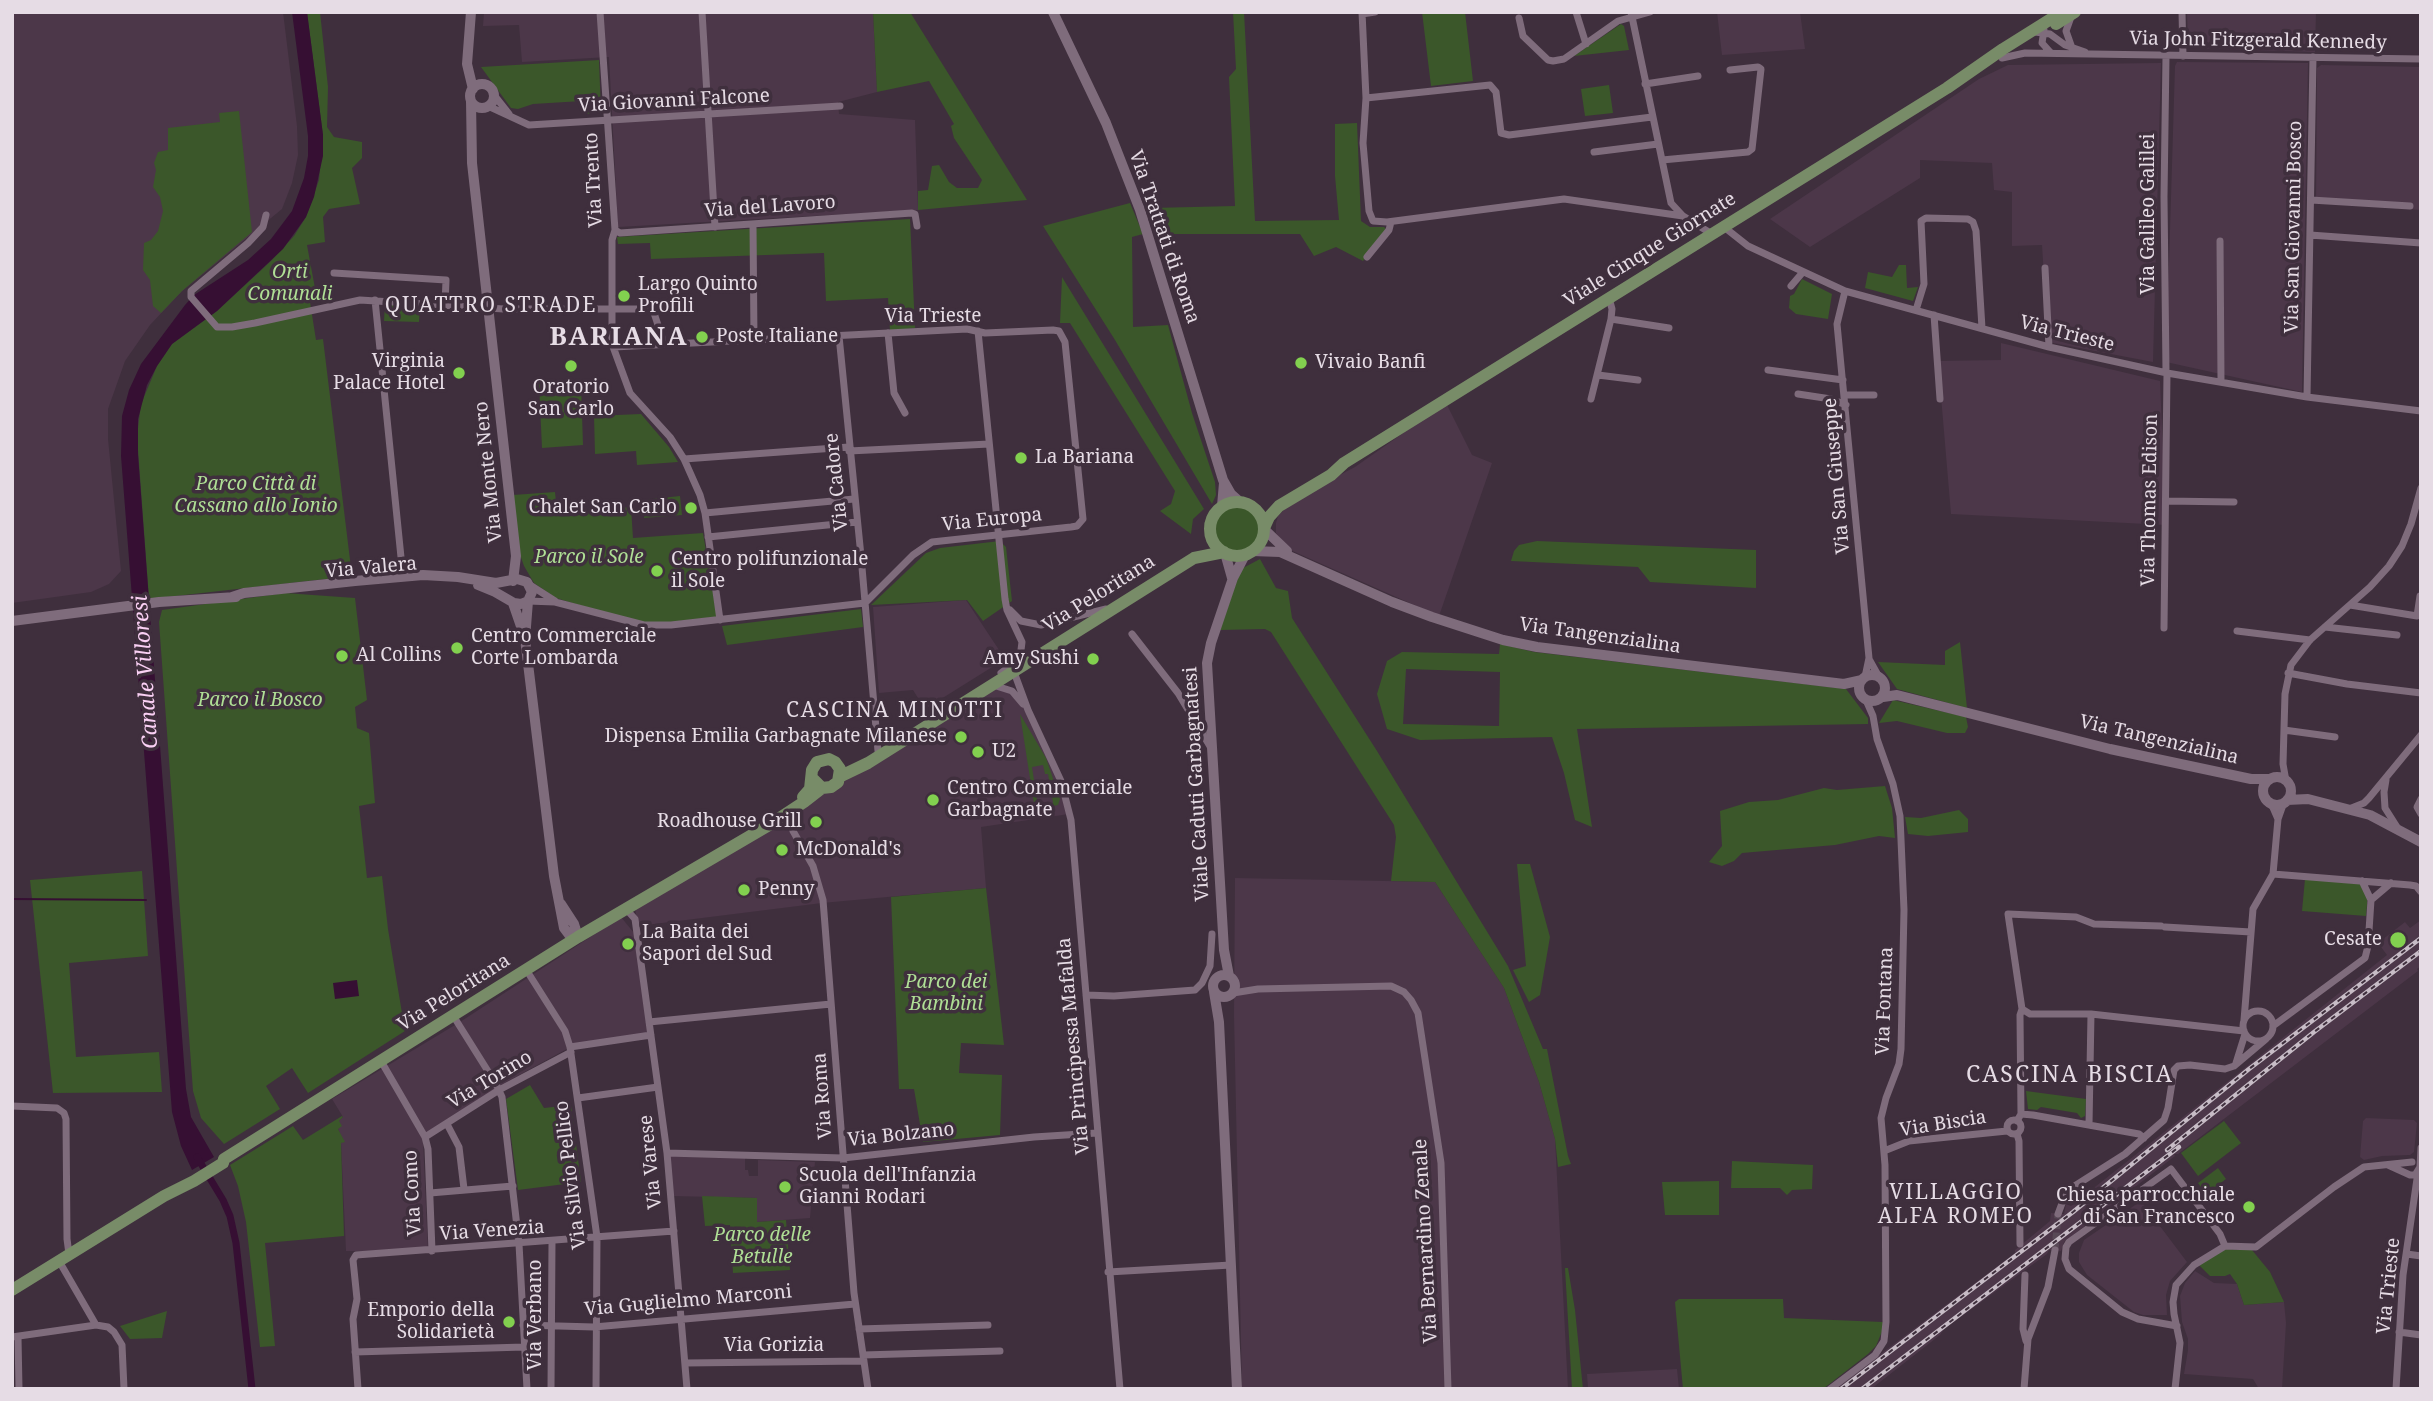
<!DOCTYPE html>
<meta charset="utf-8">
<style>
body{margin:0}
#map{position:relative;width:2433px;height:1401px;overflow:hidden;background:#3f2f3d;font-family:"Noto Serif",serif}
canvas{display:block}
.frame{position:absolute;inset:0;border:14px solid #e6dce5;pointer-events:none}
</style>
<div id="map">
<canvas width="2433" height="1401"></canvas>
<div class="frame"></div>
</div>
<script>
const c = document.querySelector('canvas').getContext('2d');
c.lineJoin = 'round';
function fillPath(path, color) {
  c.fillStyle = color;
  c.fill(path, 'evenodd');
}
function toPath(rows) {
  const path = new Path2D();
  for (const r of rows) {
    if (r.length === 3) {
      path.moveTo(r[0] + r[2], r[1]);
      path.arc(r[0], r[1], r[2], 0, 2 * Math.PI);
      continue;
    }
    path.moveTo(r[0], r[1]);
    for (let i = 2; i < r.length; i += 2) path.lineTo(r[i], r[i + 1]);
  }
  return path;
}
function trace(path, color, width, dash) {
  c.strokeStyle = color;
  c.lineWidth = width;
  c.lineCap = dash ? 'butt' : 'round';
  c.setLineDash(dash || []);
  c.stroke(path);
}
function drawText(font, color, halo, rows, align = 'center') {
  c.font = font + ' "Noto Serif",serif';
  c.lineWidth = 7;
  c.setLineDash([]);
  c.textBaseline = 'middle';
  c.strokeStyle = halo;
  c.fillStyle = color;
  for (const [text, x, y, turn = 0] of rows) {
    c.save();
    c.translate(x, y);
    c.rotate((+turn || 0) * Math.PI / 180);
    c.textAlign = isNaN(turn) ? turn : align;
    if (halo) c.strokeText(text, 0, 0);
    c.fillText(text, 0, 0);
    c.restore();
  }
}
const built = toPath([
 [12,12,283,12,297,126,298,155,292,183,282,209,182,291,150,325,125,361,108,409,108,439,121,571,109,584,91,592,12,603],
 [484,12,873,12,877,92,838,102,839,114,915,120,918,210,618,227,609,57,522,62,519,25,483,26],
 [1717,12,1800,12,1805,49,1722,55],
 [2187,12,2316,12,2315,52,2188,48],
 [2177,62,2308,63,2302,392,2166,362,2175,66],
 [2161,63,2153,362,2048,342,2042,245,2012,246,2012,192,1994,190,1992,163,1920,160,1920,178,1810,247,1770,219,1979,79,2008,65],
 [2321,65,2421,67,2421,210,2316,203,2317,68],
 [2001,343,2160,381,2166,525,1951,514,1938,361,2001,360],
 [1446,403,1472,455,1492,463,1439,616,1288,549,1276,533,1276,523,1278,516,1296,498,1355,467],
 [966,600,1005,659,925,709,913,690,879,693,873,607],
 [992,686,1010,691,1026,710,1049,756,1069,814,981,827,986,888,822,903,638,926,635,908],
 [1235,878,1435,882,1504,988,1539,1082,1555,1139,1568,1389,1242,1389,1234,1015],
 [621,917,634,933,649,1034,576,1044,499,1086,423,1140,428,1251,346,1251,341,1142,344,1142,338,1129,338,1121,343,1117,332,1099,460,1022],
 [2421,920,2421,966,2417,969,2418,971,2178,1154,2174,1154,2175,1156,2064,1242,2061,1251,2049,1250,2047,1254,1944,1329,1940,1335,1871,1389,1834,1389,2015,1253,2015,1250,2050,1221,2051,1213,2064,1214,2066,1204,2071,1206,2387,955,2378,943,2405,922,2410,928],
 [2366,1118,2414,1120,2417,1123,2414,1152,2410,1155,2382,1156,2364,1160,2360,1157,2363,1121],
 [668,1154,745,1157,745,1170,748,1170,749,1176,758,1176,758,1160,815,1162,810,1218,756,1222,757,1198,672,1196],
 [2141,1201,2187,1262,2170,1281,2166,1295,2167,1315,2143,1315,2134,1312,2087,1275,2079,1262,2079,1253,2084,1240],
 [2195,1271,2214,1283,2237,1284,2244,1305,2284,1302,2286,1323,2282,1389,2259,1389,2253,1379,2184,1374,2188,1350,2188,1339,2182,1322,2180,1296,2185,1283],
 [1677,1369,1679,1389,1588,1389,1587,1374]
]);
const green = toPath([
 [307,12,320,12,328,87,327,127,334,137,362,142,362,158,352,168,360,204,329,209,323,217,325,242,307,245,317,299,310,302,316,340,323,339,352,576,149,599,137,436,141,404,157,366,172,344,217,311,271,261,294,236,306,217,319,180,323,135],
 [873,12,910,12,1027,200,918,210,918,191,928,190,932,166,939,165,949,182,957,188,978,188,982,180,954,138,951,126,954,124,929,81,877,92],
 [1233,12,1244,12,1255,221,1339,220,1335,176,1335,124,1357,123,1361,221,1370,227,1384,227,1387,230,1363,261,1336,247,1314,256,1300,234,1159,234,1151,208,1235,206,1229,77,1236,69],
 [1422,12,1465,12,1473,81,1431,86],
 [1621,24,1624,26,1629,50,1574,56],
 [599,60,601,113,583,114,582,101,533,104,518,109,511,108,481,67],
 [1609,85,1613,113,1585,116,1581,89],
 [239,111,252,232,182,291,161,313,153,306,150,280,143,270,144,243,151,240,158,231,163,211,160,197,153,187,156,170,154,163,158,152,168,150,168,128,220,122,219,113],
 [1130,203,1143,234,1132,237,1133,327,1168,325,1192,413,1215,482,1216,495,1212,504,1115,340,1043,226],
 [910,219,915,328,890,331,888,298,826,301,824,253,651,259,650,243,618,244,617,237],
 [1899,265,1906,265,1907,288,1918,287,1913,301,1865,288,1868,272,1892,277],
 [1062,277,1204,509,1193,519,1191,534,1160,511,1171,504,1175,491,1070,323,1060,323],
 [1802,279,1832,294,1828,319,1796,314,1789,308,1790,296,1794,294],
 [385,303,420,305,419,322,384,321],
 [581,383,583,445,542,448,539,384],
 [641,414,669,447,678,462,637,465,636,451,595,454,594,416],
 [555,492,557,511,631,507,633,538,703,533,717,617,644,625,556,598,534,583,524,566,518,549,513,495],
 [680,496,682,515,644,518,643,500],
 [1236,529,24],
 [1000,541,1006,547,1012,601,983,621,967,600,871,605,926,553,940,548],
 [1537,541,1756,550,1756,588,1650,582,1638,567,1511,561,1514,551,1519,545],
 [1260,559,1276,588,1288,591,1292,618,1377,751,1508,966,1543,1049,1547,1049,1568,1156,1571,1164,1558,1167,1555,1139,1539,1082,1504,988,1435,882,1391,881,1396,837,1394,825,1271,632,1265,629,1220,630,1239,574,1243,568],
 [285,593,355,598,367,700,355,707,357,728,369,733,375,803,359,806,367,878,382,876,388,929,405,1031,308,1093,292,1068,266,1086,280,1109,224,1144,201,1118,193,1091,159,622,162,610],
 [861,609,863,627,727,645,722,626],
 [1960,642,1967,708,1897,689,1878,662,1945,665,1945,651],
 [1500,644,1534,652,1846,689,1868,718,1868,724,1577,729,1592,827,1575,820,1564,773,1552,737,1420,740,1387,729,1377,694,1387,661,1402,652,1499,654],
 [1406,669,1500,672,1499,726,1403,724],
 [1893,700,1966,717,1968,727,1965,733,1947,733,1897,721,1879,723],
 [1020,714,1046,758,1060,799,1058,805,1049,807,1048,805,1053,803,1048,774,1045,774,1043,765,1032,767,1038,806,1042,806,1043,808,1036,808,1034,804],
 [1885,786,1892,808,1895,838,1879,836,1835,845,1742,853,1734,861,1722,866,1709,862,1722,846,1720,811,1749,802,1778,800,1824,788,1837,790],
 [1959,810,1968,819,1968,832,1928,836,1908,834,1905,817,1921,818],
 [1517,864,1530,864,1550,937,1540,995,1529,1002,1513,970,1526,966],
 [142,871,148,956,69,963,76,1057,159,1052,162,1092,53,1093,30,880],
 [2305,879,2360,884,2368,893,2366,916,2302,911],
 [986,888,1004,1045,961,1043,959,1073,1002,1075,1000,1135,923,1142,914,1089,899,1089,891,897],
 [530,1085,544,1108,571,1105,581,1182,518,1190,506,1099],
 [2026,1091,2086,1099,2085,1116,2081,1118,2077,1113,2041,1107,2037,1110,2028,1109],
 [342,1116,343,1117,339,1121,342,1126,338,1129,345,1142,341,1143,344,1236,265,1243,275,1346,260,1347,246,1222,238,1186,230,1165,293,1126,303,1140],
 [2224,1121,2241,1143,2198,1176,2181,1153],
 [1732,1161,1813,1165,1812,1189,1792,1190,1787,1195,1780,1188,1731,1188],
 [2218,1168,2226,1179,2206,1194,2198,1183],
 [1719,1181,1719,1215,1665,1215,1662,1182],
 [702,1196,757,1198,757,1222,786,1220,790,1270,733,1273,730,1225,705,1226],
 [2221,1249,2252,1250,2270,1272,2284,1302,2244,1305,2237,1284,2230,1274,2225,1276,2210,1276,2198,1264],
 [1565,1268,1568,1268,1575,1310,1583,1389,1572,1389],
 [1679,1299,1783,1299,1784,1318,1883,1322,1883,1329,1876,1346,1868,1354,1823,1389,1683,1389,1675,1302],
 [167,1311,162,1338,130,1339,120,1326]
]);
const water = toPath([
 [292,12,307,12,323,135,323,156,314,197,306,217,283,249,217,311,172,344,157,366,147,385,138,419,138,455,186,1089,191,1117,214,1157,192,1170,181,1146,172,1112,121,456,122,416,129,390,141,364,185,305,194,295,248,260,271,239,292,211,304,178,308,156,308,136],
 [357,980,359,996,335,999,333,983]
]);
const stream = toPath([
 [12,899,146,900]
]);
const canal = toPath([
 [197,1157,223,1200,230,1216,236,1243,252,1389]
]);
const minorTunnel = toPath([
 [2055,1250,2058,1214]
]);
const minor = toPath([
 [600,12,615,230,612,240,612,344,630,393,670,437,684,459,700,495,705,513,720,620],
 [702,12,715,227],
 [1362,12,1366,98,1363,143,1369,211,1373,221,1387,222,1564,199,1683,216],
 [1576,12,1586,44],
 [1631,12,1671,203,1683,216,1712,234],
 [2182,12,2183,56],
 [1362,14,1375,12],
 [2071,17,2066,31,2072,48],
 [1519,18,1523,36,1548,60,1553,61,1564,59,1618,21,1650,12],
 [2044,30,2042,43,2051,53],
 [2035,32,2050,34,2065,45,2085,52],
 [2166,56,2164,197,2166,372],
 [2002,58,2025,53,2421,59],
 [1645,84,1698,76],
 [494,95,509,114],
 [1366,98,1490,85,1496,92,1501,133,1509,135,1652,117],
 [488,106,529,125,840,106],
 [1594,152,1658,144],
 [1662,160,1748,152,1752,149,1761,69,1758,67,1730,70],
 [2311,200,2410,206],
 [266,215,263,227,248,243,191,291,191,297,217,327,232,327,255,323,360,300,504,309,649,309,654,313,662,337,662,344],
 [753,224,754,339],
 [1724,227,1748,246,1845,291,2049,347,2167,373,2307,397,2421,411],
 [615,230,620,233,912,213,915,214,917,226],
 [2310,235,2421,243],
 [2220,241,2221,380],
 [1367,257,1389,230,1391,222],
 [2045,268,2049,347],
 [334,273,446,280,445,305],
 [1791,286,1803,272],
 [1845,291,1837,324,1869,658,1865,677],
 [375,300,403,577],
 [1916,310,1924,284,1921,221,1926,218,1968,219,1973,222,1976,231,1982,328],
 [1934,315,1940,399],
 [1611,319,1669,328],
 [978,331,1005,599,1007,610,1022,642,1020,658,1001,673],
 [888,333,894,393,905,413],
 [839,336,861,556,878,751],
 [1768,370,1843,380],
 [1598,375,1638,380],
 [1798,394,1831,399,1846,405],
 [1845,395,1874,395],
 [2307,397,2313,57],
 [1591,399,1611,319,1612,309,1609,298],
 [849,451,989,444],
 [684,459,849,447],
 [2166,501,2234,502],
 [705,513,854,499],
 [708,537,857,522],
 [530,585,555,601],
 [528,601,555,602,644,625,671,625,865,603,913,555,932,542,1071,527,1077,526,1083,519,1065,342,1059,331,1053,330,985,333,967,329,614,347],
 [2350,605,2417,616,2420,596],
 [1010,610,1021,621,1041,625,1106,609],
 [2325,627,2397,635],
 [2164,628,2167,373],
 [2237,631,2310,640],
 [1132,634,1178,693,1211,748],
 [1869,659,1879,677],
 [1014,672,1028,710,1061,781,1071,820,1120,1389],
 [2288,673,2347,684,2421,693],
 [993,685,1012,691,1023,704],
 [2284,730,2335,737],
 [2386,780,2384,792,2385,808,2397,827],
 [2286,781,2283,764,2285,694,2291,665,2310,640,2370,587,2389,566,2402,546,2411,524,2421,488],
 [2421,799,2417,807,2421,814],
 [2271,803,2278,819,2284,802],
 [795,808,791,821,793,831,813,866,823,900,854,1293,868,1389],
 [2349,809,2364,803,2369,798,2421,735],
 [2273,874,2410,885,2416,886,2421,892],
 [2371,900,2391,883],
 [626,909,635,919,667,1153,687,1389],
 [2161,926,2094,924,2076,917,2008,914,2022,1009,2030,1014,2091,1014,2244,1031],
 [2165,927,2251,932],
 [527,971,565,1031,570,1047,597,1237,596,1389],
 [1233,993,1258,989,1391,986,1404,992,1411,1000,1418,1013,1441,1163,1448,1389],
 [1086,995,1114,996,1195,990,1202,983,1210,966,1212,934],
 [2258,1026,15],
 [454,1017,496,1084,502,1097,519,1244,527,1389],
 [2244,1020,2253,909,2273,874,2278,819],
 [649,1022,831,1004],
 [2273,1026,2365,958,2368,946,2371,900,2362,881],
 [570,1047,651,1035],
 [381,1061,425,1137,428,1149,432,1251],
 [2236,1063,2245,1034],
 [578,1098,658,1087],
 [12,1106,57,1108,64,1113,66,1119,67,1239,69,1254],
 [2021,1114,2020,1015,2022,1009],
 [2014,1127,7],
 [2017,1121,2021,1114,2033,1115,2139,1134,2144,1138],
 [447,1124,459,1147,464,1189],
 [2089,1125,2091,1014],
 [2017,1134,2019,1141,2020,1244],
 [425,1137,499,1090,571,1052],
 [1884,1151,1909,1141,2007,1131],
 [667,1153,843,1158,1034,1137,1097,1133],
 [2388,1165,2410,1175,2415,1175,2420,1167,2421,1148],
 [430,1193,513,1186],
 [2058,1214,2064,1198,2073,1187,2125,1154,2164,1120,2168,1108,2174,1070,2178,1066,2190,1065,2225,1069,2234,1066,2266,1039],
 [2225,1246,2256,1247,2334,1187,2364,1167,2412,1162],
 [2407,1254,2421,1256],
 [59,1261,96,1325],
 [1108,1272,1231,1265],
 [2025,1275,2023,1329,2026,1341],
 [523,1325,594,1327,855,1304],
 [2177,1326,2138,1319,2122,1312,2069,1269,2065,1259,2066,1247,2069,1242,2171,1169,2220,1234,2225,1246],
 [859,1329,988,1325],
 [2399,1332,2421,1335],
 [12,1337,96,1325,108,1327,114,1332,122,1345,124,1389],
 [18,1337,19,1389],
 [355,1352,524,1347],
 [863,1355,1000,1351],
 [685,1363,864,1361],
 [358,1389,353,1319,357,1299,353,1260,356,1255,674,1231],
 [551,1389,552,1242],
 [1830,1389,1875,1355,1884,1341,1886,1322,1885,1165,1881,1118,1886,1098,1899,1064,1901,1049,1904,910,1900,816,1893,784,1877,739,1873,716,1866,700],
 [2024,1389,2028,1339,2048,1287,2055,1250],
 [2175,1389,2180,1343,2174,1314,2173,1302,2176,1285,2194,1265,2225,1246],
 [2396,1389,2403,1275,2418,1172]
]);
const tertiary = toPath([
 [471,12,467,64,473,89],
 [482,96,12],
 [471,101,472,163,516,556,513,581],
 [1264,529,1287,551],
 [1252,551,1280,552,1392,602,1432,617,1503,640,1537,647,1844,684,1862,680],
 [1225,553,1232,578],
 [478,585,495,592,514,603,521,604,528,601],
 [232,597,244,593,355,581,423,575,458,577,496,583,517,579,527,582,532,592,528,601,525,639,554,876,564,928,570,936,578,937],
 [513,603,523,632],
 [12,621,159,602,236,597],
 [1872,688,13],
 [1883,697,1897,695,2110,749,2251,779,2270,779],
 [2277,791,14],
 [2287,800,2308,799,2370,815,2421,842],
 [561,904,574,924,578,937],
 [1224,986,11],
 [1229,976,1224,950,1207,663,1211,643,1233,578,1245,555],
 [1214,992,1219,1022,1237,1389]
]);
const secondary = toPath([
 [1053,12,1106,123,1140,210,1223,480,1231,494,1240,502],
 [1222,506,1224,483]
]);
const primary = toPath([
 [2056,24,2075,12],
 [1237,529,27],
 [1264,528,1269,517,1279,506,1331,475,1344,463,1947,88,2003,49,2062,12],
 [841,776,868,763,1194,558,1224,552],
 [803,797,810,789,812,770,817,762,829,759,835,762,840,769,838,782,831,787,822,788,813,779],
 [12,1290,164,1196,194,1181,223,1163,224,1159,578,937,769,825,804,802,822,788]
]);
const rail = toPath([
 [2167,1150,2314,1032,2421,951],
 [1841,1389,2073,1212,2249,1069,2421,938],
 [1862,1389,2179,1147]
]);
const markers = [
 [624,296,7,"#82d04f"],
 [702,337,7,"#82d04f"],
 [1301,363,7,"#82d04f"],
 [571,366,7,"#82d04f"],
 [459,373,7,"#82d04f"],
 [1021,458,7,"#82d04f"],
 [691,508,7,"#82d04f"],
 [657,571,7,"#82d04f"],
 [457,648,7,"#82d04f"],
 [342,656,7,"#82d04f"],
 [1093,659,7,"#82d04f"],
 [961,737,7,"#82d04f"],
 [978,752,7,"#82d04f"],
 [933,800,7,"#82d04f"],
 [816,822,7,"#82d04f"],
 [782,850,7,"#82d04f"],
 [744,890,7,"#82d04f"],
 [2398,940,9,"#82d04f"],
 [628,944,7,"#82d04f"],
 [785,1187,7,"#82d04f"],
 [2249,1207,7,"#82d04f"],
 [509,1322,7,"#82d04f"]
];
const streetNames = [
 ["Via John Fitzgerald Kennedy",2258,41,1],
 ["Via Giovanni Falcone",674,101,-3],
 ["Via Trento",594,180,-93],
 ["Via del Lavoro",770,207,-4],
 ["Via Galileo Galilei",2149,214,-90],
 ["Via San Giovanni Bosco",2294,227,-89],
 ["Via Trattati di Roma",1164,237,71],
 ["Viale Cinque Giornate",1650,250,-32],
 ["Via Trieste",933,317],
 ["Via Trieste",2067,334,14],
 ["Via Monte Nero",489,472,-96],
 ["Via San Giuseppe",1837,476,-95],
 ["Via Cadore",837,482,-96],
 ["Via Thomas Edison",2150,500,-89],
 ["Via Europa",992,520,-6],
 ["Via Valera",371,568,-5],
 ["Via Peloritana",1099,594,-32],
 ["Via Tangenzialina",1600,636,8],
 ["Via Tangenzialina",2159,740,13],
 ["Viale Caduti Garbagnatesi",1197,784,-93],
 ["Via Peloritana",454,993,-32],
 ["Via Fontana",1885,1001,-88],
 ["Via Principessa Mafalda",1074,1046,-95],
 ["Via Torino",490,1080,-31],
 ["Via Roma",823,1096,-94],
 ["Via Biscia",1943,1124,-9],
 ["Via Bolzano",901,1135,-6],
 ["Via Varese",651,1162,-96],
 ["Via Silvio Pellico",571,1175,-97],
 ["Via Como",413,1193,-93],
 ["Via Venezia",492,1231,-4],
 ["Via Bernardino Zenale",1426,1241,-93],
 ["Via Trieste",2389,1286,-84],
 ["Via Guglielmo Marconi",688,1301,-5],
 ["Via Verbano",536,1315,-90],
 ["Via Gorizia",774,1346]
];
const parkNames = [
 ["Orti",290,273],
 ["Comunali",290,295],
 ["Parco Città di",256,485],
 ["Cassano allo Ionio",256,507],
 ["Parco il Sole",589,558],
 ["Parco il Bosco",260,701],
 ["Parco dei",946,983],
 ["Bambini",946,1005],
 ["Parco delle",762,1236],
 ["Betulle",762,1258]
];
const poiNames = [
 ["Largo Quinto",638,285],
 ["Profili",638,307],
 ["Poste Italiane",716,337],
 ["Virginia",445,362,"right"],
 ["Palace Hotel",445,384,"right"],
 ["Vivaio Banfi",1315,363],
 ["Oratorio",571,388,"center"],
 ["San Carlo",571,410,"center"],
 ["La Bariana",1035,458],
 ["Chalet San Carlo",677,508,"right"],
 ["Centro polifunzionale",671,560],
 ["il Sole",671,582],
 ["Centro Commerciale",471,637],
 ["Corte Lombarda",471,659],
 ["Al Collins",356,656],
 ["Amy Sushi",1079,659,"right"],
 ["Dispensa Emilia Garbagnate Milanese",947,737,"right"],
 ["U2",992,752],
 ["Centro Commerciale",947,789],
 ["Garbagnate",947,811],
 ["Roadhouse Grill",802,822,"right"],
 ["McDonald's",796,850],
 ["Penny",758,890],
 ["La Baita dei",642,933],
 ["Sapori del Sud",642,955],
 ["Cesate",2382,940,"right"],
 ["Scuola dell'Infanzia",799,1176],
 ["Gianni Rodari",799,1198],
 ["Chiesa parrocchiale",2235,1196,"right"],
 ["di San Francesco",2235,1218,"right"],
 ["Emporio della",495,1311,"right"],
 ["Solidarietà",495,1333,"right"]
];
const neighbourhoodNames = [
 ["QUATTRO STRADE",491,306],
 ["CASCINA MINOTTI",895,711],
 ["VILLAGGIO",1956,1193],
 ["ALFA ROMEO",1956,1217]
];
const waterNames = [
 ["Canale Villoresi",146,672,-94]
];
const quarterNames = [
 ["CASCINA BISCIA",2070,1075]
];
const districtNames = [
 ["BARIANA",619,338]
];
fillPath(built, '#4c3749');
fillPath(green, '#3b572a');
fillPath(water, '#360f33');
trace(stream, '#360f33', 2);
trace(canal, '#360f33', 7);
trace(minorTunnel, '#584956', 7, [7, 3.5]);
trace(minor, '#7f6c7c', 7);
trace(tertiary, '#7f6c7c', 10);
trace(secondary, '#7f6c7c', 10);
trace(primary, '#788c68', 12);
trace(rail, '#c7bcc6', 4.5);
trace(rail, '#3f2f3d', 2, [5]);
for (const [x, y, r, color] of markers) {
  const dot = new Path2D();
  dot.arc(x, y, r, 0, 2 * Math.PI);
  c.fillStyle = color;
  c.fill(dot);
  trace(dot, '#3f2f3d', 2.5);
}
drawText('19px', '#e6dce5', '#3f2f3d', streetNames);
drawText('italic 19px', '#afdf95', '#3f2f3d', parkNames);
drawText('19px', '#e6dce5', '#3f2f3d', poiNames, 'left');
c.letterSpacing = '2px';
drawText('21px', '#e6dce5', '#3f2f3d', neighbourhoodNames);
c.letterSpacing = '0px';
drawText('italic 21px', '#fad0f4', '#3f2f3d', waterNames);
c.letterSpacing = '2px';
drawText('23px', '#e6dce5', '#3f2f3d', quarterNames);
c.letterSpacing = '0px';
c.letterSpacing = '2px';
drawText('bold 26px', '#e6dce5', '#3f2f3d', districtNames);
c.letterSpacing = '0px';
</script>
